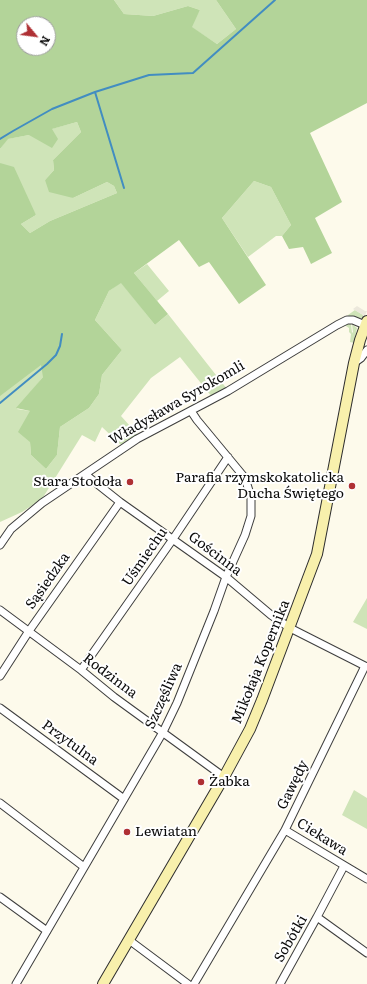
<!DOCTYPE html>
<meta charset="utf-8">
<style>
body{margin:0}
#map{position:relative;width:367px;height:984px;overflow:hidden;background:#fdfaeb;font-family:Literata,serif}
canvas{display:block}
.north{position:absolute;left:16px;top:16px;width:40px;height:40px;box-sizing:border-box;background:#fff;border:1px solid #9d9d9d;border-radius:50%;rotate:119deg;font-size:11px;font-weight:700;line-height:16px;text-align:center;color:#0b0b0b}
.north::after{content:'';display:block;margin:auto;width:14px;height:18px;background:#af3034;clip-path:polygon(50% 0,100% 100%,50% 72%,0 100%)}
</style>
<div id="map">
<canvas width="367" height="984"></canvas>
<div class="north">N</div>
</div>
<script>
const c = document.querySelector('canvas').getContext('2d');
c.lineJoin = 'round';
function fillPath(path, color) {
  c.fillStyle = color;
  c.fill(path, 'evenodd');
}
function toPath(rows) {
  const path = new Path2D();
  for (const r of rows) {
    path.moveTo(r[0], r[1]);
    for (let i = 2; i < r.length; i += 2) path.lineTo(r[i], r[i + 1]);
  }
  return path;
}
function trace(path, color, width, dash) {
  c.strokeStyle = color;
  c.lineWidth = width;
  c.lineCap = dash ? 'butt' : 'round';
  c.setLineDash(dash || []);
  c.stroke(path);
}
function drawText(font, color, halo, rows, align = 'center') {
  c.font = font + ' Literata,serif';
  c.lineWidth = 4;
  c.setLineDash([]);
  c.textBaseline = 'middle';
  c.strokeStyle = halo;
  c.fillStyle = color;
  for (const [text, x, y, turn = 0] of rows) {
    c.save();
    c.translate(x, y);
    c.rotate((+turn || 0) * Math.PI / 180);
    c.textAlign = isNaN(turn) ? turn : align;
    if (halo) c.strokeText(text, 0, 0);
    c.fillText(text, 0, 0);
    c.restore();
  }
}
const green = toPath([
 [114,0,216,0,236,29,217,44,191,27,200,10,188,6,153,16,124,14],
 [77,122,81,132,53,160,54,170,45,180,73,198,107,182,114,186,117,193,50,221,30,233,21,224,36,215,0,163,0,149,7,139,29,135],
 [254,181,271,187,291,225,282,236,276,236,248,257,222,218],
 [147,264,169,291,157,301,134,273],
 [121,282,155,325,168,314,227,389,212,397,180,357,151,378,121,416,139,436,122,446,102,427,95,442,82,435,42,499,22,512,0,522,0,388,51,338,43,377,17,409,30,411,30,442,31,455,46,469,57,455,60,427,89,408,99,394,102,375,122,350,95,320,109,291],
 [355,310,363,315,364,317,359,319,349,317,348,315],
 [347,322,348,324,351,324,352,333,353,332,352,324,357,328,354,343,350,342,351,334,349,332,349,328,343,324],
 [367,598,367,629,353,622],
 [354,790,367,798,367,829,342,815]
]);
const forest = toPath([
 [0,0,114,0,124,14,153,16,188,6,200,10,192,27,217,44,236,29,216,0,367,0,367,103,310,133,342,202,315,218,332,253,311,264,303,247,289,249,282,236,291,225,271,187,254,181,222,218,266,285,239,304,209,262,199,267,179,240,134,273,168,314,155,325,121,283,109,291,95,320,122,350,102,375,99,394,89,408,60,427,57,455,46,469,31,455,30,442,18,432,30,411,16,408,43,377,41,365,0,396,0,160,0,163,14,167,36,215,21,224,30,233,50,221,117,193,114,186,107,182,73,198,49,192,45,180,54,170,53,160,81,132,77,122,52,129,58,139,52,148,29,135,8,139,0,149],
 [24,24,48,24,48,48,24,48]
]);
const plaza = toPath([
 [357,306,365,311,367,311,364,317,363,315,353,309]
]);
const stream = toPath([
 [95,92,124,188],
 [0,139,13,131,52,109,95,92,149,75,193,73,275,0],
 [0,403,47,364,56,355,60,346,62,334]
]);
const street = toPath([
 [354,363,361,358,367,350],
 [86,475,120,502,226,577,271,615,290,628,365,666,285,830,194,984],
 [0,545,11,529,42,503,137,439,228,391,337,325,347,320,353,320,365,325],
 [0,610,81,670,114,697,224,777],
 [81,670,173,539,228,457],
 [0,676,29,631,120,502],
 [0,708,124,799],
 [0,803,84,867],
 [285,830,367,879],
 [0,897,47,931],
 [317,917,344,866],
 [129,940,188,984],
 [16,984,163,732,177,703,214,611,226,577,245,535,251,516,251,497,245,478,197,420,191,411],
 [280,984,317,917,367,953]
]);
const secondary = toPath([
 [103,984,224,777,250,729,262,700,317,554,354,363,360,340,367,321]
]);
const markers = [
 [130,482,4,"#af3034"],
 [352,486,4,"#af3034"],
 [201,782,4,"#af3034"],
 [127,832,4,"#af3034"]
];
const streetNames = [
 ["Władysława Syrokomli",177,403,-30],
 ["Gościnna",215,554,37],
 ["Uśmiechu",145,557,-55],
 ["Sąsiedzka",48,581,-55],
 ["Mikołaja Kopernika",261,662,-68],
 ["Rodzinna",110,676,37],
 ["Szczęśliwa",164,696,-66],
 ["Przytulna",70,743,36],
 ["Gawędy",293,785,-64],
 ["Ciekawa",322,837,32],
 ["Sobótki",291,939,-60]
];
const poiNames = [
 ["Parafia rzymskokatolicka",344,478],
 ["Ducha Świętego",344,494],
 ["Stara Stodoła",122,482],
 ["Żabka",209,782,"left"],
 ["Lewiatan",135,832,"left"]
];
fillPath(green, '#cfe4b8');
fillPath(forest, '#b3d499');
fillPath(plaza, '#ece8dc');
trace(stream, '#428dc1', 2);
trace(street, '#3e3e3e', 9);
trace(secondary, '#2d2d2d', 12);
trace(street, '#fff', 7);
trace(secondary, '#f8f0ac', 10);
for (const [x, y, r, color] of markers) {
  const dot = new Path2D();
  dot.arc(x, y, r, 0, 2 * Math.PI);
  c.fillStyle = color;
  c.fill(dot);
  trace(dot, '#fff', 1.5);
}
drawText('14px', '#0b0b0b', '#fff', streetNames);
drawText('14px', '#0b0b0b', '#fff', poiNames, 'right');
</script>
